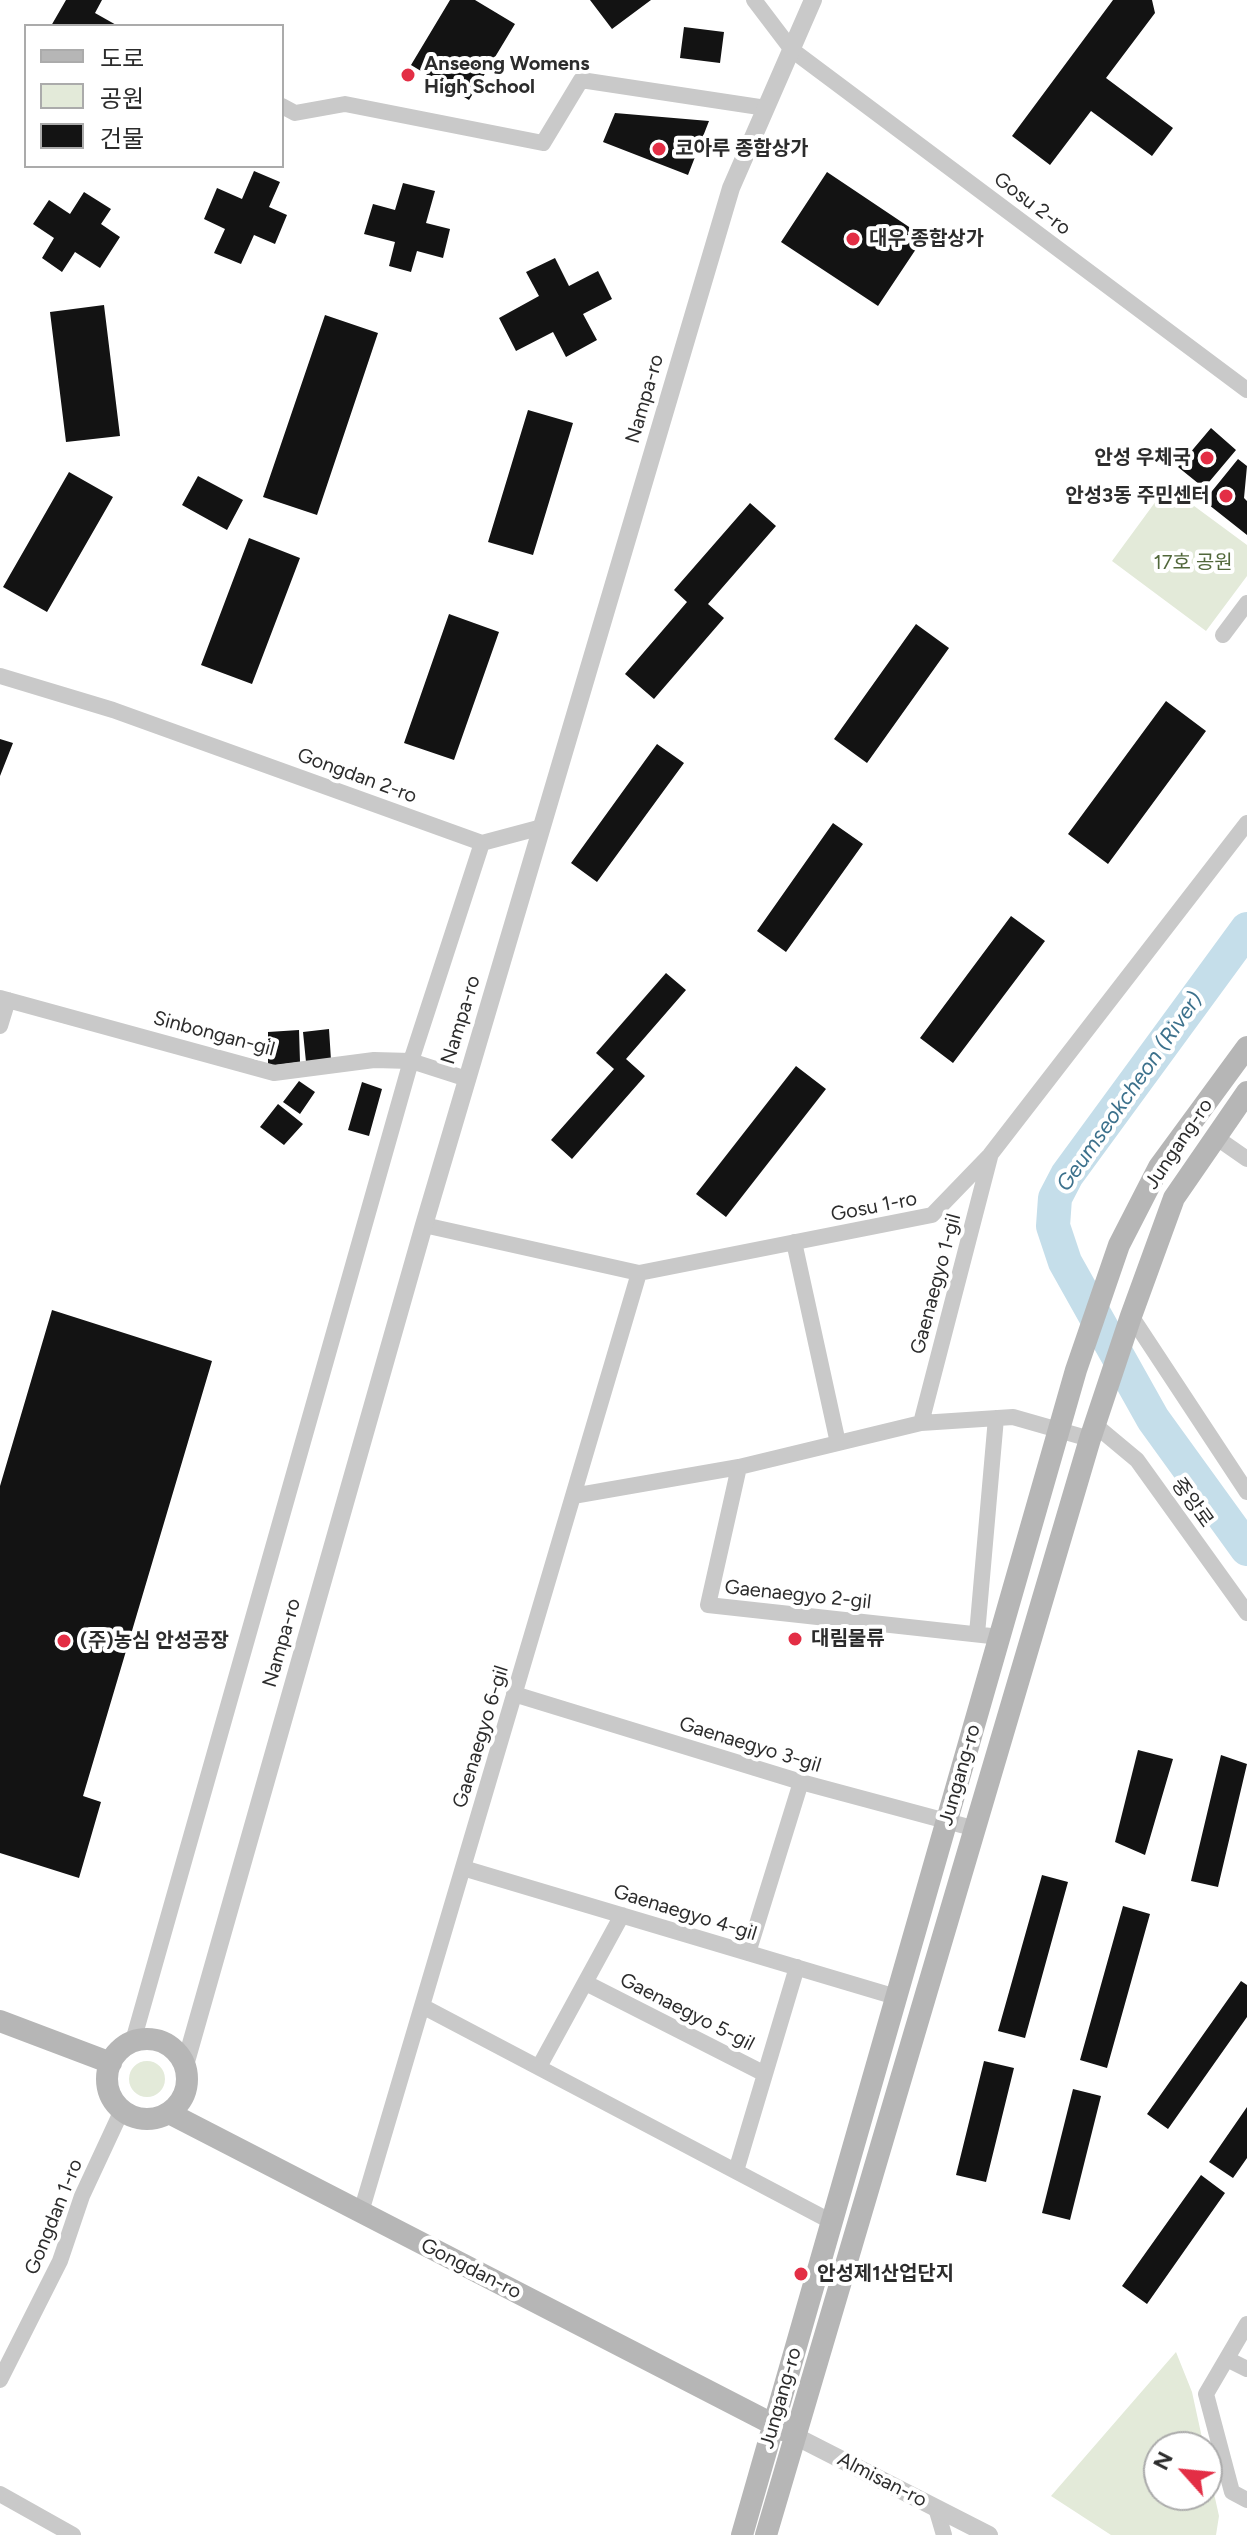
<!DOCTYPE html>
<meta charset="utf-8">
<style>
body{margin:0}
#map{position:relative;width:1247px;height:2535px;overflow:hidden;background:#fff;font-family:Figtree,"Noto Sans KR",sans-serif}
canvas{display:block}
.legend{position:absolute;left:24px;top:24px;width:260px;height:144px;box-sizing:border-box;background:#fff;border:2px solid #ababab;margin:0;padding:10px 14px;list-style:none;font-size:24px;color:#2c2c2c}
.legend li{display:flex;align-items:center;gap:16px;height:40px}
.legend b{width:40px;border:2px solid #ababab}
.north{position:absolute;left:1143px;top:2431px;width:80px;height:80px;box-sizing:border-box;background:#fff;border:2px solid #ababab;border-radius:50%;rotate:297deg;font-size:22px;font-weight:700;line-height:32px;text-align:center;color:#2c2c2c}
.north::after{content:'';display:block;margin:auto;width:28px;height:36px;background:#e32e45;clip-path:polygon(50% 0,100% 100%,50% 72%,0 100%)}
</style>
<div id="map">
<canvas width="1247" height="2535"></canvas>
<ul class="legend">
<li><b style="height:10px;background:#b6b6b6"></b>도로</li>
<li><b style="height:22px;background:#e3ead9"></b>공원</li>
<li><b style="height:22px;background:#131313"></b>건물</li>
</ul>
<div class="north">N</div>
</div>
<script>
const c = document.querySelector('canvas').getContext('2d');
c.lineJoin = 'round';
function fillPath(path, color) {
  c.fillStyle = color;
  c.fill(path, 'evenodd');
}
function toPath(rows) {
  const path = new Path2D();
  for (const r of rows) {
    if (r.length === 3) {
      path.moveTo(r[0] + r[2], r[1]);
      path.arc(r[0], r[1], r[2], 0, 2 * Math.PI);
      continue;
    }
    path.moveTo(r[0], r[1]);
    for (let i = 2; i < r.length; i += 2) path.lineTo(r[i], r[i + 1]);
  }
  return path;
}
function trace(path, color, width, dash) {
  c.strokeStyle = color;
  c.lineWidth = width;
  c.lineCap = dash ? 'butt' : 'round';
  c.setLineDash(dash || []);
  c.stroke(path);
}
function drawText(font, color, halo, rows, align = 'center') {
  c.font = font + ' Figtree,"Noto Sans KR",sans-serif';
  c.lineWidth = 8;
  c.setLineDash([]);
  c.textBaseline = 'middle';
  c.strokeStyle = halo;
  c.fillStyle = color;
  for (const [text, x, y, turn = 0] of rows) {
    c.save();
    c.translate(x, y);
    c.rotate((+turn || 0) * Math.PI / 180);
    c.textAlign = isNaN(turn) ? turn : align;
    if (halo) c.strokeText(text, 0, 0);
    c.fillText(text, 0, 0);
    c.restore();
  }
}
const green = toPath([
 [1167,486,1247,545,1247,576,1206,631,1112,561],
 [147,2079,18],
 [1176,2352,1192,2392,1204,2447,1159,2447,1159,2495,1207,2495,1207,2462,1219,2516,1216,2535,1111,2535,1051,2496]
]);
const river = toPath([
 [1247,929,1067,1175,1055,1198,1053,1226,1065,1262,1153,1419,1247,1549]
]);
const building = toPath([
 [66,0,102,0,95,13,118,26,51,26],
 [450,0,475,0,515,24,469,100,411,65],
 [590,0,651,0,612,29],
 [1113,0,1152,0,1155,13,1106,78,1173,128,1152,156,1091,111,1050,165,1012,136],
 [684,27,724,32,720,63,680,58],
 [615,113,709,121,688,175,603,142],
 [254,171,280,182,269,207,287,215,275,244,254,235,241,264,214,253,225,229,204,219,217,188,242,199],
 [827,172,924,237,878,306,781,242],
 [403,183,435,191,426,223,450,229,443,258,417,251,411,272,389,266,395,242,364,234,373,204,395,210],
 [84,192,111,209,101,224,120,237,100,268,75,252,62,272,42,258,54,238,33,224,49,200,70,214],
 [555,258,569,286,598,271,612,299,583,314,597,340,566,357,553,332,516,351,499,318,539,296,526,272],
 [104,305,120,436,66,442,50,312],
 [325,315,378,333,317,515,263,497],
 [528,410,573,423,533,555,488,542],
 [1211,428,1236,450,1204,488,1178,467],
 [1238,459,1247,466,1244,498,1247,501,1247,535,1204,501],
 [69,472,113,497,47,612,3,587],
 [198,476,243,500,227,530,182,505],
 [750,503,776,526,708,604,724,618,654,699,625,674,687,602,674,590],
 [249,538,300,558,252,684,201,665],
 [449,614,499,632,454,760,404,743],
 [916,624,949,648,867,763,834,739],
 [1166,701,1206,731,1108,864,1068,834],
 [0,739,13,743,0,776],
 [657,744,684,763,597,882,571,863],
 [833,823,863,844,786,952,757,931],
 [1011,916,1045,941,953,1063,920,1038],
 [666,973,686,990,626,1059,645,1076,572,1159,551,1140,614,1069,596,1053],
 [329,1029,331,1060,306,1062,303,1032],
 [299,1030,300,1062,268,1066,268,1032],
 [796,1066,826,1089,726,1217,696,1194],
 [299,1081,315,1092,300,1114,283,1102],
 [362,1082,382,1089,369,1136,348,1130],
 [278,1104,303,1124,284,1145,260,1127],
 [52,1310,212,1361,83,1796,101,1802,79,1878,0,1853,0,1486],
 [1138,1750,1173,1759,1145,1855,1115,1842],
 [1221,1755,1247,1764,1218,1887,1191,1881],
 [1042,1875,1068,1882,1025,2038,998,2031],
 [1123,1906,1150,1914,1107,2068,1080,2060],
 [1241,1981,1247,1985,1247,2017,1168,2129,1147,2114],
 [984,2061,1014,2068,986,2182,956,2175],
 [1073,2089,1101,2096,1070,2220,1042,2213],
 [1247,2107,1247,2158,1233,2178,1209,2162],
 [1201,2175,1225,2193,1147,2304,1122,2286]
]);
const minor = toPath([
 [754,0,792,50,1247,390],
 [282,106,295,113,345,104,543,143,581,80,766,108],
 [1223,635,1247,603],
 [0,676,113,710,482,843],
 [482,843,542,827],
 [0,998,274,1073,374,1060,411,1061,467,1079],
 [0,1026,8,1000],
 [1214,1136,1247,1159],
 [424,1225,639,1273,932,1215,990,1155,1247,823],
 [794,1242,838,1443],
 [1131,1316,1247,1492],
 [921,1423,990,1157],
 [1095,1425,1137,1460,1247,1613],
 [739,1467,708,1605,1000,1637],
 [573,1496,739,1467,921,1423,1013,1417,1090,1439],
 [977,1634,996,1418],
 [514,1694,801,1782,976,1829],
 [463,1868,896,1997],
 [748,1953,801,1782],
 [586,1983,765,2074],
 [422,2006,832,2222],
 [133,2041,411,1061,482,843],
 [539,2067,622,1915],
 [736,2171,797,1967],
 [361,2212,639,1273],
 [1247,2324,1206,2394,1232,2492,1247,2500],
 [1227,2359,1247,2369],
 [0,2380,60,2261,82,2196,122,2110],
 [0,2494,73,2535],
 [936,2508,944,2535]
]);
const tertiary = toPath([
 [185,2065,424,1225,731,188,813,0],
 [795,2436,989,2535]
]);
const secondary = toPath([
 [0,2021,111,2063],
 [147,2079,40],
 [169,2113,786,2431],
 [742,2535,1076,1370,1119,1245,1159,1167,1247,1047],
 [766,2535,1090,1439,1131,1316,1174,1198,1247,1092]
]);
const markers = [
 [408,75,8,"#e32e45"],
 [659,149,8,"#e32e45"],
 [853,239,8,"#e32e45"],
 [1207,458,8,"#e32e45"],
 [1226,496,8,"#e32e45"],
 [795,1639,8,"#e32e45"],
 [64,1641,8,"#e32e45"],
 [801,2274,8,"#e32e45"]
];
const poiNames = [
 ["Anseong Womens",424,64],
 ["High School",424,87],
 ["코아루 종합상가",675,149],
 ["대우 종합상가",869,239],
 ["안성 우체국",1191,458,"right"],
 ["안성3동 주민센터",1210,496,"right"],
 ["대림물류",811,1639],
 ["(주)농심 안성공장",80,1641],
 ["안성제1산업단지",817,2274]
];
const streetNames = [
 ["Gosu 2-ro",1032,204,37],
 ["Nampa-ro",645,399,-74],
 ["Gongdan 2-ro",357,776,20],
 ["Nampa-ro",461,1020,-73],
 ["Sinbongan-gil",214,1034,15],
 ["Jungang-ro",1179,1144,-56],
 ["Gosu 1-ro",874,1207,-11],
 ["Gaenaegyo 1-gil",936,1284,-75],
 ["중앙로",1192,1503,54],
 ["Gaenaegyo 2-gil",798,1595,6],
 ["Nampa-ro",282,1643,-74],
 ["Gaenaegyo 6-gil",481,1737,-73],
 ["Gaenaegyo 3-gil",750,1745,17],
 ["Jungang-ro",960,1775,-74],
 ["Gaenaegyo 4-gil",685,1913,17],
 ["Gaenaegyo 5-gil",687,2012,27],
 ["Gongdan 1-ro",54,2217,-68],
 ["Gongdan-ro",471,2269,27],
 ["Jungang-ro",781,2398,-74],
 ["Almisan-ro",882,2480,27]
];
const parkNames = [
 ["17호 공원",1193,563]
];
const waterNames = [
 ["Geumseokcheon (River)",1130,1092,-55]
];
fillPath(green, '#e3ead9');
trace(river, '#c5deea', 34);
fillPath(building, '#131313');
trace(minor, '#c9c9c9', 16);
trace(tertiary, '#c9c9c9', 18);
trace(secondary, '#b6b6b6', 22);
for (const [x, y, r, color] of markers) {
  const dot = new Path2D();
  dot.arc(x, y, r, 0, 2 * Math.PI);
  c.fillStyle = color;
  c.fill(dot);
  trace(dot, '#fff', 3);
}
drawText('bold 20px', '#2c2c2c', '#fff', poiNames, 'left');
drawText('20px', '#2c2c2c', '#fff', streetNames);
drawText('20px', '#51673a', '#fff', parkNames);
drawText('italic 22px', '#3c718c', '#fff', waterNames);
</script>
